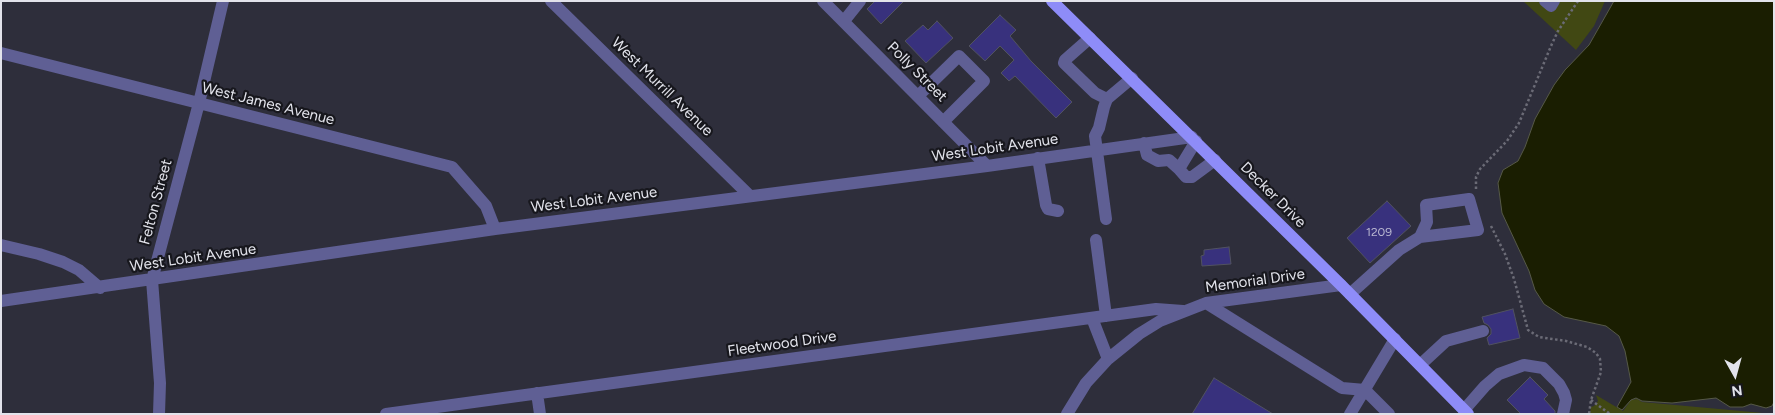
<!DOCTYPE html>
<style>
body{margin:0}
#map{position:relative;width:1775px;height:415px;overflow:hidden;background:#2e2e3b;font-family:Figtree,sans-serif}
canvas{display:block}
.frame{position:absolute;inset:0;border:2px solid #e2e3eb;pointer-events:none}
.north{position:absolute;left:1710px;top:350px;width:50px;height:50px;-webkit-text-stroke:4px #17171d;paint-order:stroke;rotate:173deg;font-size:14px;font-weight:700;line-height:20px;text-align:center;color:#e2e3eb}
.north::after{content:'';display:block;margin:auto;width:18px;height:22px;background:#e2e3eb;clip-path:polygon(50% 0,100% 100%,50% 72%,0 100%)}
</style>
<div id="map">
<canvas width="1775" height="415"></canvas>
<div class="frame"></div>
<div class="north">N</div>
</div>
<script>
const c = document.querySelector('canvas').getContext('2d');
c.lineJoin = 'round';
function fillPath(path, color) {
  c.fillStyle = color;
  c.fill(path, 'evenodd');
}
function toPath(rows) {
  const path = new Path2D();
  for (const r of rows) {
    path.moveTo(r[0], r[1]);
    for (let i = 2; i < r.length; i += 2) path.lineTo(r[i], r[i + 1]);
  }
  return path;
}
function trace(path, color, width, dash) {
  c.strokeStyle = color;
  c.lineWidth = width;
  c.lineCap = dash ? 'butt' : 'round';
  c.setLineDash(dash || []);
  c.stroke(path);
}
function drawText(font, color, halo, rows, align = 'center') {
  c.font = font + ' Figtree,sans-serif';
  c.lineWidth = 4.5;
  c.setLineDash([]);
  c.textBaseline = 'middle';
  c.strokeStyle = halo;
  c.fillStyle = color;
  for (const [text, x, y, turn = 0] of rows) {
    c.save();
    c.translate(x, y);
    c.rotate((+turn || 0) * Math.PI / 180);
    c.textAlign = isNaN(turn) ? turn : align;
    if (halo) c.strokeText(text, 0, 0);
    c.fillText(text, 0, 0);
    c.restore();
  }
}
const green = toPath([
 [1523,1,1605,1,1594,26,1576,50],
 [1596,395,1623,411,1631,400,1637,399,1642,402,1774,414,1590,414,1591,407,1594,406,1598,401]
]);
const water = toPath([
 [1614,1,1774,1,1774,402,1772,406,1766,408,1751,404,1743,407,1730,407,1716,398,1672,403,1642,401,1636,398,1631,400,1622,410,1617,407,1631,382,1625,351,1619,336,1606,326,1564,317,1544,304,1535,290,1529,271,1502,213,1498,183,1503,170,1518,161,1525,147,1535,119,1554,85,1565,70,1589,45,1614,1]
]);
const building = toPath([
 [875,1,904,1,881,24,867,9,875,1],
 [1000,15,1016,30,1010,36,1031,61,1072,102,1056,118,1015,76,1009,81,1001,73,1014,60,1000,46,985,61,969,46,1000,15],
 [937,21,953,38,926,63,905,41,923,25,928,30,937,21],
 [1387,201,1411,226,1370,263,1347,238,1387,201],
 [1229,247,1231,264,1202,266,1201,256,1204,255,1204,250,1229,247],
 [1513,309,1520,338,1489,345,1487,338,1491,334,1491,329,1488,325,1484,323,1482,317,1513,309],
 [1530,377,1548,395,1544,399,1555,411,1555,414,1521,414,1507,400,1530,377],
 [1214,378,1273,414,1192,414,1214,378]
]);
const path = toPath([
 [1476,189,1476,177,1480,169,1507,141,1519,123,1551,46,1558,31,1578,1],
 [1491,226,1505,254,1514,279,1528,330,1539,337,1566,341,1587,347,1596,353,1600,359,1601,372,1591,400,1589,414],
 [1591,400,1610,414]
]);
const minor = toPath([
 [551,1,750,196],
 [823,1,987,166],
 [1545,1,1551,6,1554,1],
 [844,21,860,1],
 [1090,38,1065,60,1064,63,1095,93,1107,99],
 [1,53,452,167,486,206,495,229],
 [918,96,959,56,984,81,943,122],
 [1144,143,1147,155,1158,161,1169,160,1179,169,1196,141],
 [1038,158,1046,205,1048,209,1058,211],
 [1179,169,1186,177,1192,177,1215,160],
 [1106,219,1095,136,1099,128,1104,107,1107,99,1132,78],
 [1096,240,1106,316],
 [1,245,39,254,63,262,79,270,100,288],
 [1350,294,1399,250,1420,237,1427,222,1426,205,1469,199,1478,230,1420,237],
 [1,301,495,229,987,166,1192,137],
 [1206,303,1342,388,1365,390,1389,414],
 [1092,318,1108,359],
 [1420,365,1446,341,1483,331],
 [537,393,540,414],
 [1464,410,1485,386,1499,374,1524,365,1543,368,1559,384,1564,393,1566,400,1563,414],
 [159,414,160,383,152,280,199,103,223,1],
 [386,414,1156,309,1183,311],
 [1067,414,1086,383,1108,359,1139,334,1160,321,1206,303,1341,285],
 [1350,414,1395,339]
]);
const major = toPath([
 [1052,1,1341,285,1468,414]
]);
const numberNames = [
 ["1209",1379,232]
];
const streetNames = [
 ["Polly Street",917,72,45],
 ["West Murrill Avenue",662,87,44],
 ["West James Avenue",268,104,14],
 ["West Lobit Avenue",995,148,-8],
 ["Decker Drive",1273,195,45],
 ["West Lobit Avenue",594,200,-7],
 ["Felton Street",156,202,-75],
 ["West Lobit Avenue",193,258,-8],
 ["Memorial Drive",1255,281,-8],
 ["Fleetwood Drive",782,344,-8]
];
fillPath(green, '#414813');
fillPath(water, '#1a1e01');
trace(water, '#565947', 1);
fillPath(building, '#38317d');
trace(building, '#515260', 1);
trace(path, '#6b6b76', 2.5, [2.5, 2.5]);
trace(minor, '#5f5f94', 12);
trace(major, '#8e8cf8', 12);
drawText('12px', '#b8b6d0', null, numberNames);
drawText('15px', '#e2e3eb', '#17171d', streetNames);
</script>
